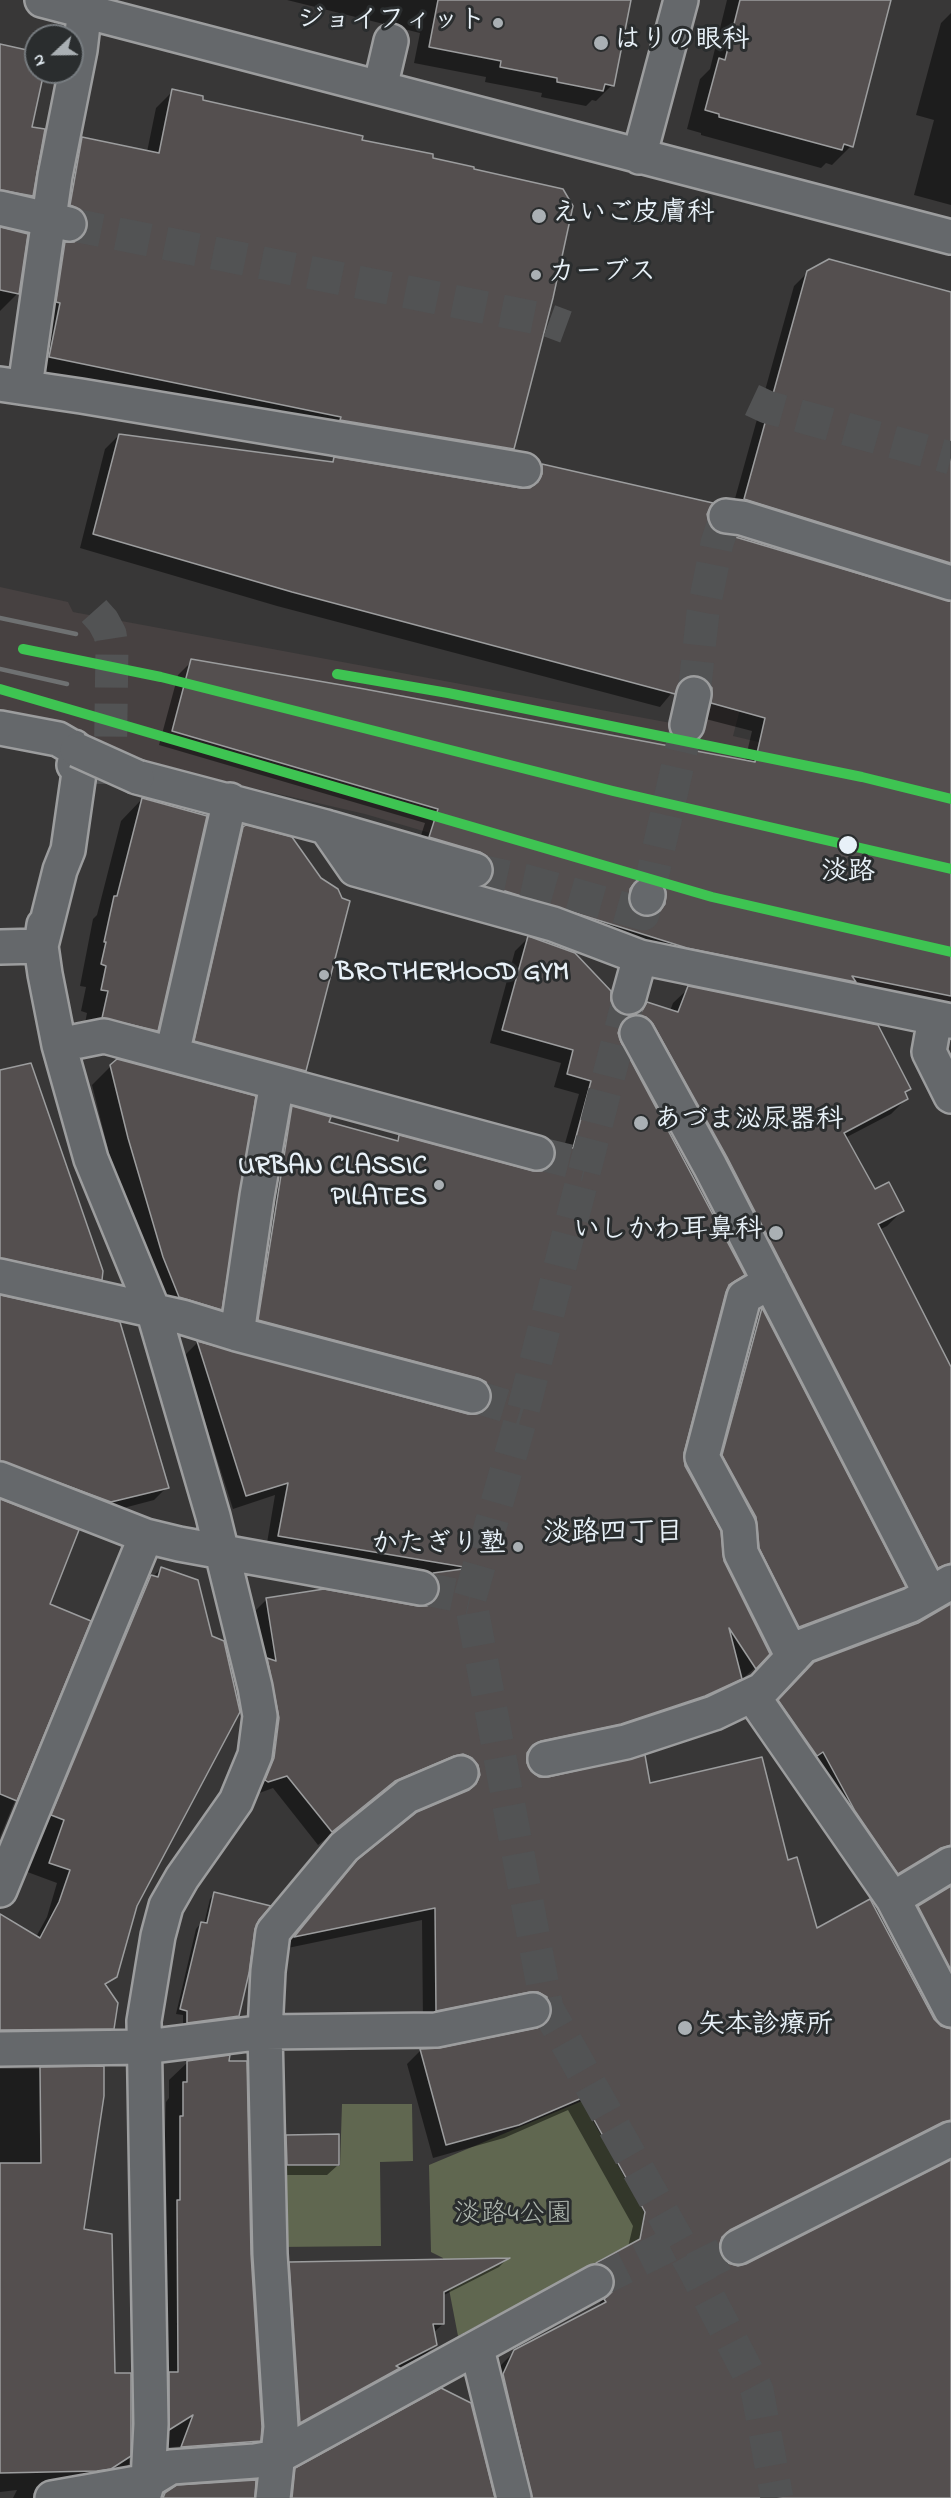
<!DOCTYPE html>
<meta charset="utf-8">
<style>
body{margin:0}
#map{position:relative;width:951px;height:2498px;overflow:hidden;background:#383737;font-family:"Indie Flower",sans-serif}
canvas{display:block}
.north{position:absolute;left:24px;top:24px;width:60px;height:60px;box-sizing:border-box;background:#2a2d2e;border:2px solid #767b7f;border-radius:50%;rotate:248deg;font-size:16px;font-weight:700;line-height:24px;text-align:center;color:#e8f1f8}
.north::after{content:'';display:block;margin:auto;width:21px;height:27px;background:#aab0b4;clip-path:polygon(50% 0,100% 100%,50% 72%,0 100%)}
</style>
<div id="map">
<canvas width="951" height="2498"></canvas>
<div class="north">N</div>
</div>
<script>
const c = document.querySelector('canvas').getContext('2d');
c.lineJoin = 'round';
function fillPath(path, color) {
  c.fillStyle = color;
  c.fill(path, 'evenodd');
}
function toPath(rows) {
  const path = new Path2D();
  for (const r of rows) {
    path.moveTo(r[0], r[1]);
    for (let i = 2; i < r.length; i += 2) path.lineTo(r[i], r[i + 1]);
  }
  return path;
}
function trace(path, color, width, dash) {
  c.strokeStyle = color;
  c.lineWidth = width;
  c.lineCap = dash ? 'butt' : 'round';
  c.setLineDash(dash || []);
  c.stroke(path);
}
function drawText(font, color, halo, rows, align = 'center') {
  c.font = font + ' "Indie Flower","Klee One",sans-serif';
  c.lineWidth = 6;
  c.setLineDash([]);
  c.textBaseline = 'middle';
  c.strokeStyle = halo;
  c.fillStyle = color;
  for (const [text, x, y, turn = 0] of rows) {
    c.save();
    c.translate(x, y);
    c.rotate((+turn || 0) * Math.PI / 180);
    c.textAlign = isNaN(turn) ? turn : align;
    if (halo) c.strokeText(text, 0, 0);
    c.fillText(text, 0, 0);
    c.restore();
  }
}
const built = toPath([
 [729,530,783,544,733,736,951,787,951,1006,683,946,671,904,637,890,585,878,365,814,132,760,0,717,0,587,68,602,73,612,671,723,708,689,713,604]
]);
const green = toPath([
 [582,2101,644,2212,640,2239,458,2336,443,2258,431,2252,429,2165],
 [342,2104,412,2104,413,2161,380,2162,381,2246,277,2247,276,2166,340,2166]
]);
const shadow = toPath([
 [287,0,629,0,612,85,596,101,592,100,586,106,541,97,542,93,485,82,486,77,414,63,420,33],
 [727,0,890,0,851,146,832,165,826,163,821,168,701,135,701,133,687,129,700,79,710,69],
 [951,13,951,205,914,195,934,120,916,115,941,23],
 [0,44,36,54,36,72,43,72,30,128,32,196,12,215,0,212],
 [173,91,201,101,360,141,513,449,496,465,34,373,49,260,65,244,71,244,71,235,66,227,66,155,82,139,147,152,156,108],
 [0,229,18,293,0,311],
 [808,272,951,294,951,584,731,513,794,286],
 [119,435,330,463,335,459,529,489,528,480,542,466,706,513,707,523,713,532,951,603,951,1013,673,961,480,890,480,879,416,851,425,823,159,745,178,675,192,661,745,761,752,731,698,717,684,689,675,689,660,707,277,606,80,548,105,449],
 [630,890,639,890,653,906,652,917,641,917,631,911,627,901],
 [142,799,157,1030,135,1052,82,1039,87,1013,81,1011,86,987,80,986,93,919,97,915,121,821],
 [244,828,304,1070,288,1087,179,1057,227,845],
 [528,938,609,1001,614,1011,623,1016,633,1017,647,1004,670,1011,673,1003,689,988,909,1089,904,1094,906,1099,891,1114,845,1138,875,1191,902,1211,887,1226,879,1230,951,1367,951,1586,934,1578,631,1031,618,1030,619,1043,743,1275,725,1291,682,1453,684,1466,723,1562,755,1668,727,1692,606,1737,526,1754,525,1764,530,1772,538,1778,649,1785,787,1861,816,1931,940,2027,951,2030,951,2140,928,2135,719,2241,718,2245,720,2257,726,2264,736,2267,747,2265,951,2162,951,2498,517,2498,490,2389,501,2365,515,2351,599,2306,602,2297,584,2277,597,2265,628,2247,633,2226,568,2110,504,2138,433,2158,407,2064,421,2050,440,2050,538,2030,539,2021,423,2023,422,1920,283,1949,358,1862,465,1793,466,1780,440,1768,384,1792,318,1845,273,1788,254,1795,253,1613,267,1599,418,1608,427,1607,426,1596,266,1549,275,1495,233,1509,184,1356,197,1343,468,1416,479,1415,478,1404,245,1333,279,1121,292,1108,328,1123,395,1142,400,1137,533,1173,542,1172,542,1163,539,1156,552,1143,564,1147,579,1094,554,1087,561,1063,490,1043,515,951],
 [111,1066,220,1309,202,1327,161,1315,145,1276,110,1157,92,1085],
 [0,1072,101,1279,87,1292,0,1273],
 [0,1297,167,1487,154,1500,97,1515,0,1470],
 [762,1311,904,1586,889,1601,784,1641,708,1470,748,1325],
 [0,1501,48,1605,89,1622,0,1837],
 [161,1569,129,1914,121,1964,116,1976,105,1986,113,2028,99,2041,0,2043,0,1916,36,1937,47,1917,57,1883,22,1870,138,1590],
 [951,1605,951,1846,883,1888,764,1716,799,1679,921,1623],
 [951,1888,951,2008,905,1920,919,1907],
 [215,1894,253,1929,238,2016,232,2021,183,2027,183,2015,176,2014,196,1929,201,1923,204,1924,210,1899],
 [188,2062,227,2063,250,2255,259,2440,241,2458,151,2466,163,2217,163,2136,165,2133,166,2102,169,2098,169,2080],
 [245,2441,245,2444,161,2451,161,2448],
 [102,2068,83,2230,113,2375,130,2375,129,2464,115,2478,33,2493,33,2498,13,2498,17,2490,0,2492,0,2069],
 [287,2136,338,2165,327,2175,277,2175,276,2147],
 [507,2259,499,2267,442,2296,443,2324,433,2333,436,2344,426,2354,397,2369,388,2378,290,2431,280,2274,290,2264],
 [296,2470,493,2498,281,2498,282,2483]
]);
const building = toPath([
 [438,0,631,0,614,86,605,84,603,91,557,82,557,78,500,67,501,61,429,47,438,0],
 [740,0,891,0,853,147,844,144,842,150,719,117,719,114,705,110,719,58,725,60,740,0],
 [0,44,36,52,36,72,44,72,32,127,45,129,33,196,0,190,0,44],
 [172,89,203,96,203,100,363,136,362,140,433,154,433,158,474,167,474,169,563,189,573,206,553,298,514,449,340,420,341,417,49,357,60,303,56,302,65,242,74,242,82,237,87,228,87,218,82,211,70,205,82,137,159,153,172,89],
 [0,227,28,234,19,294,0,290,0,227],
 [829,259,951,292,951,563,744,499,807,271,829,259],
 [119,434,333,462,334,457,521,488,530,488,538,482,542,474,542,464,713,503,707,514,709,524,715,531,951,601,951,996,852,976,856,982,687,948,486,885,493,875,493,865,488,857,480,852,429,837,438,809,172,731,191,659,359,688,755,762,765,718,711,703,712,688,707,681,699,676,689,676,681,681,675,694,292,592,93,534,119,434],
 [645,877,653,877,662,882,666,892,665,904,659,912,650,916,642,916,633,911,629,901,630,889,636,881,645,877],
 [142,798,207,816,158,1031,102,1018,108,991,101,990,106,966,101,964,106,942,104,942,114,896,117,896,142,798],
 [246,825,292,837,321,878,338,889,342,898,350,901,306,1071,194,1041,243,827,246,825],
 [528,936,575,953,611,991,611,1001,615,1010,623,1015,633,1015,628,1017,621,1024,618,1033,621,1042,745,1275,729,1285,726,1292,684,1453,685,1466,721,1531,724,1561,770,1654,756,1669,729,1628,742,1679,705,1696,621,1724,541,1741,533,1745,527,1753,527,1763,531,1771,539,1777,548,1777,645,1755,650,1783,762,1757,788,1860,797,1857,817,1928,870,1899,934,2019,941,2026,951,2029,951,2120,943,2122,730,2230,722,2237,719,2247,722,2256,728,2263,738,2266,746,2264,951,2160,951,2498,532,2498,503,2374,514,2350,606,2302,604,2299,612,2292,615,2283,613,2274,605,2266,596,2263,640,2239,645,2212,582,2098,519,2125,446,2145,420,2049,440,2048,537,2028,546,2024,551,2016,551,2007,547,1997,538,1992,530,1992,436,2011,435,1908,294,1937,357,1860,417,1812,469,1790,476,1784,480,1775,478,1765,472,1758,463,1754,454,1756,395,1781,332,1832,287,1776,268,1782,265,1780,274,1758,279,1718,267,1658,276,1661,266,1598,324,1589,418,1606,427,1606,435,1601,439,1592,439,1582,433,1573,470,1568,278,1536,288,1483,246,1496,197,1341,468,1414,478,1414,487,1409,491,1400,491,1391,486,1382,478,1378,258,1320,292,1106,331,1117,329,1122,398,1141,399,1135,533,1171,542,1171,551,1166,555,1157,555,1149,552,1142,573,1148,591,1081,567,1074,573,1050,502,1030,528,936],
 [688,986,878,1025,911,1089,905,1092,908,1099,844,1133,875,1189,889,1182,904,1211,878,1224,951,1367,951,1563,938,1568,727,1157,653,1024,646,1017,633,1015,642,1011,647,1002,678,1012,688,986],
 [117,1059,256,1096,222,1310,179,1297,163,1257,128,1138,110,1065,117,1059],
 [31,1063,103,1271,102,1280,0,1258,0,1070,31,1063],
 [0,1295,120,1322,169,1488,111,1502,0,1461,0,1295],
 [762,1308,906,1587,799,1627,759,1548,756,1517,722,1455,762,1308],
 [0,1499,79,1530,50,1604,91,1621,17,1801,0,1794,0,1499],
 [161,1567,198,1580,212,1636,224,1641,240,1712,137,1906,117,1977,105,1984,118,2003,114,2029,0,2030,0,1914,40,1938,59,1902,70,1870,49,1863,64,1820,51,1815,151,1575,158,1577,161,1567],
 [951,1604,951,1845,941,1848,898,1874,855,1811,823,1752,817,1756,778,1700,814,1662,918,1623,951,1604],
 [951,1886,951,1970,918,1906,951,1886],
 [214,1892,271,1906,259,1920,255,1929,249,1973,239,2016,187,2023,187,2011,180,2009,201,1922,207,1923,214,1892],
 [230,2055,229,2061,247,2061,251,2254,262,2427,261,2441,181,2447,193,2415,169,2430,169,2372,178,2372,177,2200,180,2200,180,2116,183,2116,183,2082,187,2082,187,2061,230,2055],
 [104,2066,104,2096,84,2229,112,2234,115,2373,131,2373,131,2456,111,2469,97,2471,0,2473,0,2163,41,2163,40,2067,104,2066],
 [339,2134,339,2165,287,2165,286,2135,339,2134],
 [510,2258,444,2292,444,2324,433,2324,437,2345,396,2366,400,2368,300,2423,289,2262,510,2258],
 [441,2388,471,2403,495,2498,292,2498,295,2468,441,2388],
 [256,2480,255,2498,163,2498,165,2493,177,2485,256,2480]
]);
const minorTunnel = toPath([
 [69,224,547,320,566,327],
 [752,400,767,407,951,458],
 [94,611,103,621,110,634,112,647,110,784],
 [694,694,703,613,717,543,726,516],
 [475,870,527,881,643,914,647,898],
 [648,895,687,725],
 [629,997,523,1411,470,1598,547,2008,694,2269,757,2390,777,2498],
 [537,1153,586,1165],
 [473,1396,523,1411],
 [421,1588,470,1598],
 [694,2269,738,2247],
 [596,2282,678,2241]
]);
const minor = toPath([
 [42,0,951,237],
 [380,88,391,41],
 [639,157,681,0],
 [0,208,69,224],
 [0,384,81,396,524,470],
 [25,387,55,176,80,50,86,0],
 [726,516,742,518,951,583],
 [687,725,694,694],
 [0,728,58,739,77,750,74,765],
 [74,747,79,773,68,850,60,870,41,946,45,974,59,1045,91,1159,153,1310,213,1516,255,1687,260,1716,255,1755,236,1801,182,1878,166,1906,158,1936,144,2021,151,2424,148,2481,143,2498],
 [137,777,326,827,475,870],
 [326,827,355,869,553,924,640,957,951,1021],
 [647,898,648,895],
 [0,947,41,946,44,925],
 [629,997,640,957],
 [935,1018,929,1052,951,1096],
 [637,1033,710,1166,930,1593],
 [59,1045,104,1036,537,1153],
 [172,1054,230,800],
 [0,1276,182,1317,237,1334,473,1396],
 [770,1282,744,1297,702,1457,739,1526,741,1553,793,1657],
 [237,1334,257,1196,277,1083],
 [0,1479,146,1536,179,1544,421,1588],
 [752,1695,893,1899,951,2010],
 [545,1759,626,1742,714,1713,762,1690,803,1646,911,1605,951,1582],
 [0,1890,146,1536],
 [893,1899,951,1864],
 [0,2049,145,2047,265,2032,436,2030,533,2010],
 [738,2247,951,2139],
 [477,2349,514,2498],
 [52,2498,148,2481,171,2467,255,2461,277,2457,596,2282],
 [273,2498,281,2427,270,2254,265,2032,268,1971,273,1932,344,1847,407,1796,461,1773]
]);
const rail = toPath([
 [0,618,76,634],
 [0,669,67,684]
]);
const minorBridge = toPath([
 [77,750,137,777]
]);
const rail1 = toPath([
 [23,649,161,677,613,791,951,869],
 [337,674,448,693,862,777,951,799],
 [0,689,712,897,951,952]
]);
const markers = [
 [498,23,6,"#aab0b4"],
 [601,43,8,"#aab0b4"],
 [539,216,8,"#aab0b4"],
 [536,275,6,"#aab0b4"],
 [848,845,10,"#e8f1f8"],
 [324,975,6,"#aab0b4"],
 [641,1123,8,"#aab0b4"],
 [439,1185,6,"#aab0b4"],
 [776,1233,8,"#aab0b4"],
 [518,1547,6,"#aab0b4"],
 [685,2028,8,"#aab0b4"]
];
const poiNames = [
 ["ジョイフィット",486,23,"right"],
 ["はりの眼科",614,43],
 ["えいご皮膚科",552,216],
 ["カーブス",548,275],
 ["BROTHERHOOD GYM",336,975],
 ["あづま泌尿器科",654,1123],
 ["URBAN CLASSIC",427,1169,"right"],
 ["PILATES",427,1200,"right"],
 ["いしかわ耳鼻科",762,1233,"right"],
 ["かたぎり塾",506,1547,"right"],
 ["矢本診療所",698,2028]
];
const stopNames = [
 ["淡路",848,875]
];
const parkNames = [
 ["淡路4公園",513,2217]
];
const neighbourhoodNames = [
 ["淡路四丁目",613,1535]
];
fillPath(built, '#474141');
fillPath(green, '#606750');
fillPath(shadow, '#0007');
fillPath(building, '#544f4f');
trace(building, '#9c9d9e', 1.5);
trace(minorTunnel, '#525354', 33, [33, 16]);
trace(minor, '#9c9d9e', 38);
trace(minor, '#65686b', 33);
trace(rail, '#6f7172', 4.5);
trace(minorBridge, '#9c9d9e', 38, []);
trace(minorBridge, '#65686b', 33);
trace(rail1, '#3ec452', 10);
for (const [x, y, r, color] of markers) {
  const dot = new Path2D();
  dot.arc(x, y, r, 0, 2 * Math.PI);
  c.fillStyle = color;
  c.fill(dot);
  trace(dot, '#2a2d2e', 2);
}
drawText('bold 27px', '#e8f1f8', '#2a2d2e', poiNames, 'left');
drawText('bold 27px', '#e8f1f8', '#2a2d2e', stopNames);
drawText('27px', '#aeb6ae', '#2a2d2e', parkNames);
drawText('bold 28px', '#e8f1f8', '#2a2d2e', neighbourhoodNames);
</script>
